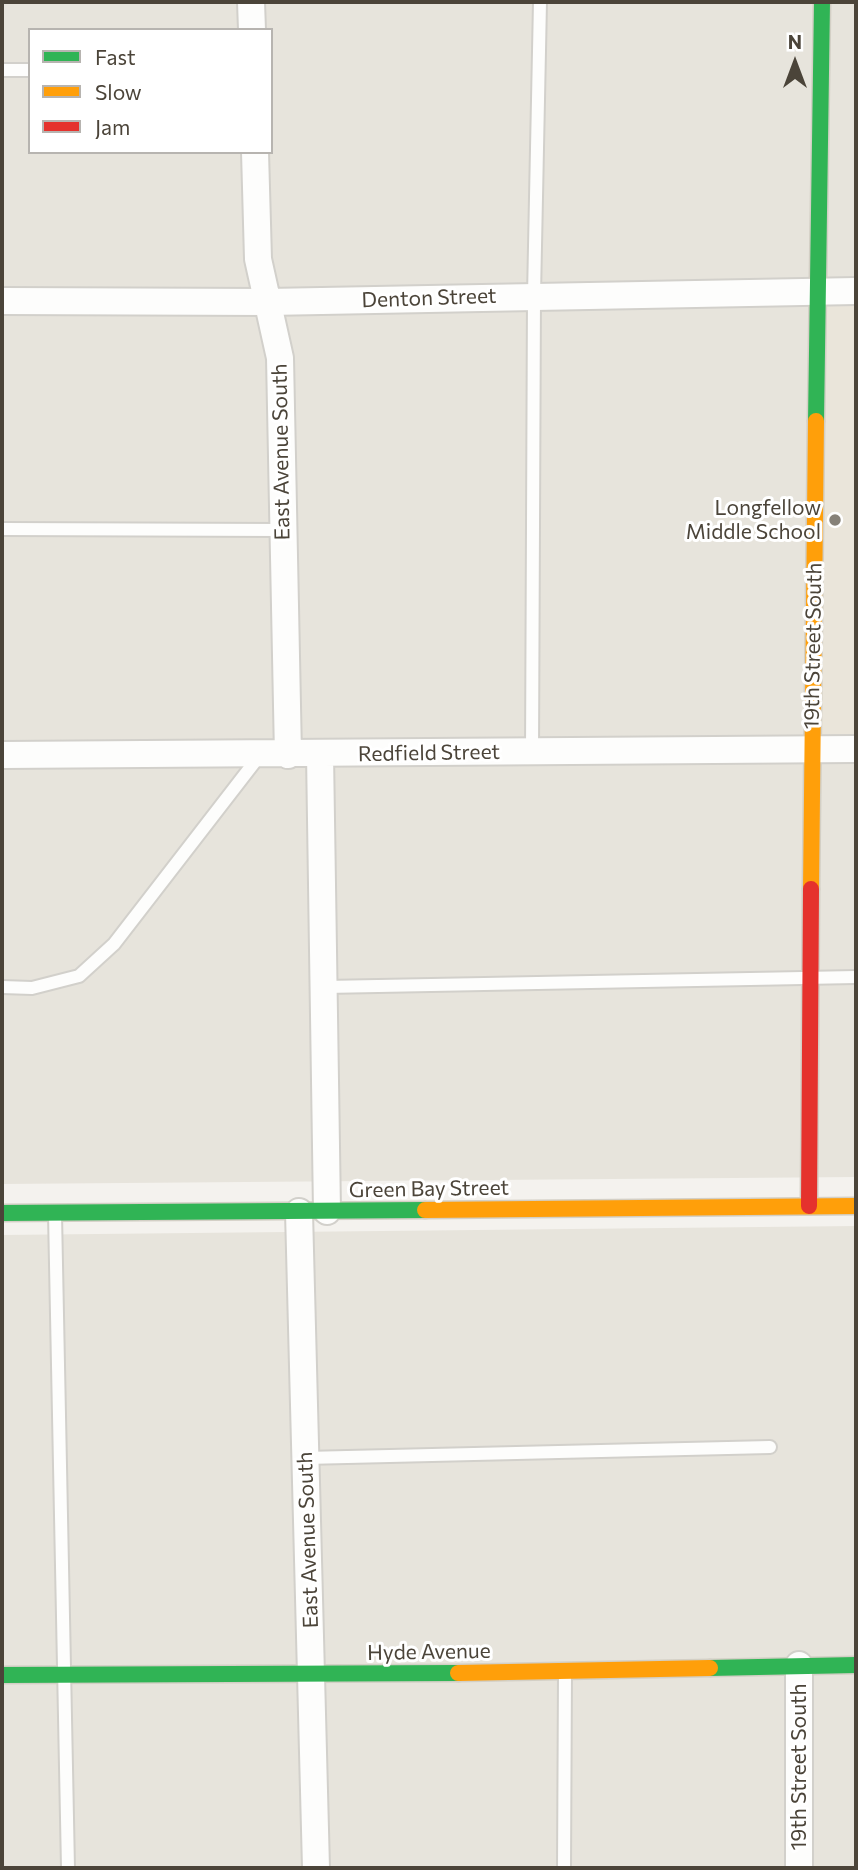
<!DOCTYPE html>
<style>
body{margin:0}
#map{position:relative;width:858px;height:1870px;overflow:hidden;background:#f4f2ee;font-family:Commissioner,sans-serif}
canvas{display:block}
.frame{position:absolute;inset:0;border:4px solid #4b4439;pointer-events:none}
.legend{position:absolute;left:28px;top:28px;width:245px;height:126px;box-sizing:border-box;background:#fff;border:2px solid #b7b4b0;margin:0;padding:9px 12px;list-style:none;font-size:21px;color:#4b4439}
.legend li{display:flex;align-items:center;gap:14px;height:35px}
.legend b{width:35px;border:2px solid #b7b4b0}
.north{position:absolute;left:760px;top:28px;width:70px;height:70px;-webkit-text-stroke:5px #fff;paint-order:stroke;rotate:0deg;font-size:19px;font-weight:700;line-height:28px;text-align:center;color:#4b4439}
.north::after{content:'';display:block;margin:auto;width:24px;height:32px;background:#4b4439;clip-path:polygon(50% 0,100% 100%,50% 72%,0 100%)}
</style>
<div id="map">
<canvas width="858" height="1870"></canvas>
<div class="frame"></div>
<ul class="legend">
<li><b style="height:9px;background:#30b455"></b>Fast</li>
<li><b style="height:9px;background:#ff9f0a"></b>Slow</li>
<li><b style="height:9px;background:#e5322d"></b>Jam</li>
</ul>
<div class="north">N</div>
</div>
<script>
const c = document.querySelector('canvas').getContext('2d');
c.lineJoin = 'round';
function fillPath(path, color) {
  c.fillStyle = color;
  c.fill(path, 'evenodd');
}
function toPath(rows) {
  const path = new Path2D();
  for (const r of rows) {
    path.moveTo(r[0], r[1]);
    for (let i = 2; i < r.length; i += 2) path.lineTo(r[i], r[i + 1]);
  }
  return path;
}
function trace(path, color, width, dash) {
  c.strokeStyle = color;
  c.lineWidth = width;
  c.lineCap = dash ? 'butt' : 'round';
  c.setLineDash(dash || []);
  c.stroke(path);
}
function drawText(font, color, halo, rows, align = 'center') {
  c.font = font + ' Commissioner,sans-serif';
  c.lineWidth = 6;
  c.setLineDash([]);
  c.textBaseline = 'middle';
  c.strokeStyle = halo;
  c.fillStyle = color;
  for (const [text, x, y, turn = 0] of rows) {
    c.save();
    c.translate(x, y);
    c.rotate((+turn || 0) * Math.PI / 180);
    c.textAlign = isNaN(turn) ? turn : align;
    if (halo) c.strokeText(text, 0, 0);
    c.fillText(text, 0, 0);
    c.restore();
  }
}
const residential = toPath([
 [2,2,856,2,856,1177,2,1184],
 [30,30,271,30,271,152,30,152],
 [856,1226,856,1868,2,1868,2,1235]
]);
const education = toPath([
 [818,291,856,291,856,749,812,749]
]);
const lane = toPath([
 [2,70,30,70],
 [2,529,282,530],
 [532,752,534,295,540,2],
 [2,987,32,988,79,976,114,944,260,755],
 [325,987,856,977],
 [55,1214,68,1868],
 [305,1458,770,1447],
 [564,1868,565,1673]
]);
const street = toPath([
 [251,2,252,30],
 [255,152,258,259,280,358,288,755],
 [2,301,268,302,856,291],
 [320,754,327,1211],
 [2,755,856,749],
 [299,1212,316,1868],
 [799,1665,799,1868]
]);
const fast = toPath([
 [816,421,822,2],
 [2,1213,425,1210],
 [710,1668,856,1665],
 [2,1675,458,1673]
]);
const slow = toPath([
 [811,889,816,421],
 [425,1210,856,1206],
 [458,1673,710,1668]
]);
const jam = toPath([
 [809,1206,811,889]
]);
const markers = [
 [835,520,7,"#868178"]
];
const streetNames = [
 ["Denton Street",429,298,-2],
 ["East Avenue South",281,452,-91],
 ["19th Street South",813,646,-89],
 ["Redfield Street",429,753,-1],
 ["Green Bay Street",429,1189,-1],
 ["East Avenue South",308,1540,-92],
 ["Hyde Avenue",429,1652,-1],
 ["19th Street South",799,1767,-90]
];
const poiNames = [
 ["Longfellow",821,508],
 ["Middle School",821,532]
];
fillPath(residential, '#e7e4dc');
fillPath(education, '#eae5da');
trace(lane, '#d2d0cb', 16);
trace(street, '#d2d0cb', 30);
trace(fast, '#d3cfc5', 19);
trace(slow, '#d3cfc5', 19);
trace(jam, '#d3cfc5', 19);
trace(lane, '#fdfdfc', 12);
trace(street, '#fdfdfc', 26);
trace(fast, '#30b455', 16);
trace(slow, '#ff9f0a', 16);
trace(jam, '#e5322d', 16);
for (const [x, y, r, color] of markers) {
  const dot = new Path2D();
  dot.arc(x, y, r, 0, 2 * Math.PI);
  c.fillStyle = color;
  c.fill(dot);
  trace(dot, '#fff', 2.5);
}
drawText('21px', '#4b4439', '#fff', streetNames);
drawText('21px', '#4b4439', '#fff', poiNames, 'right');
</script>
